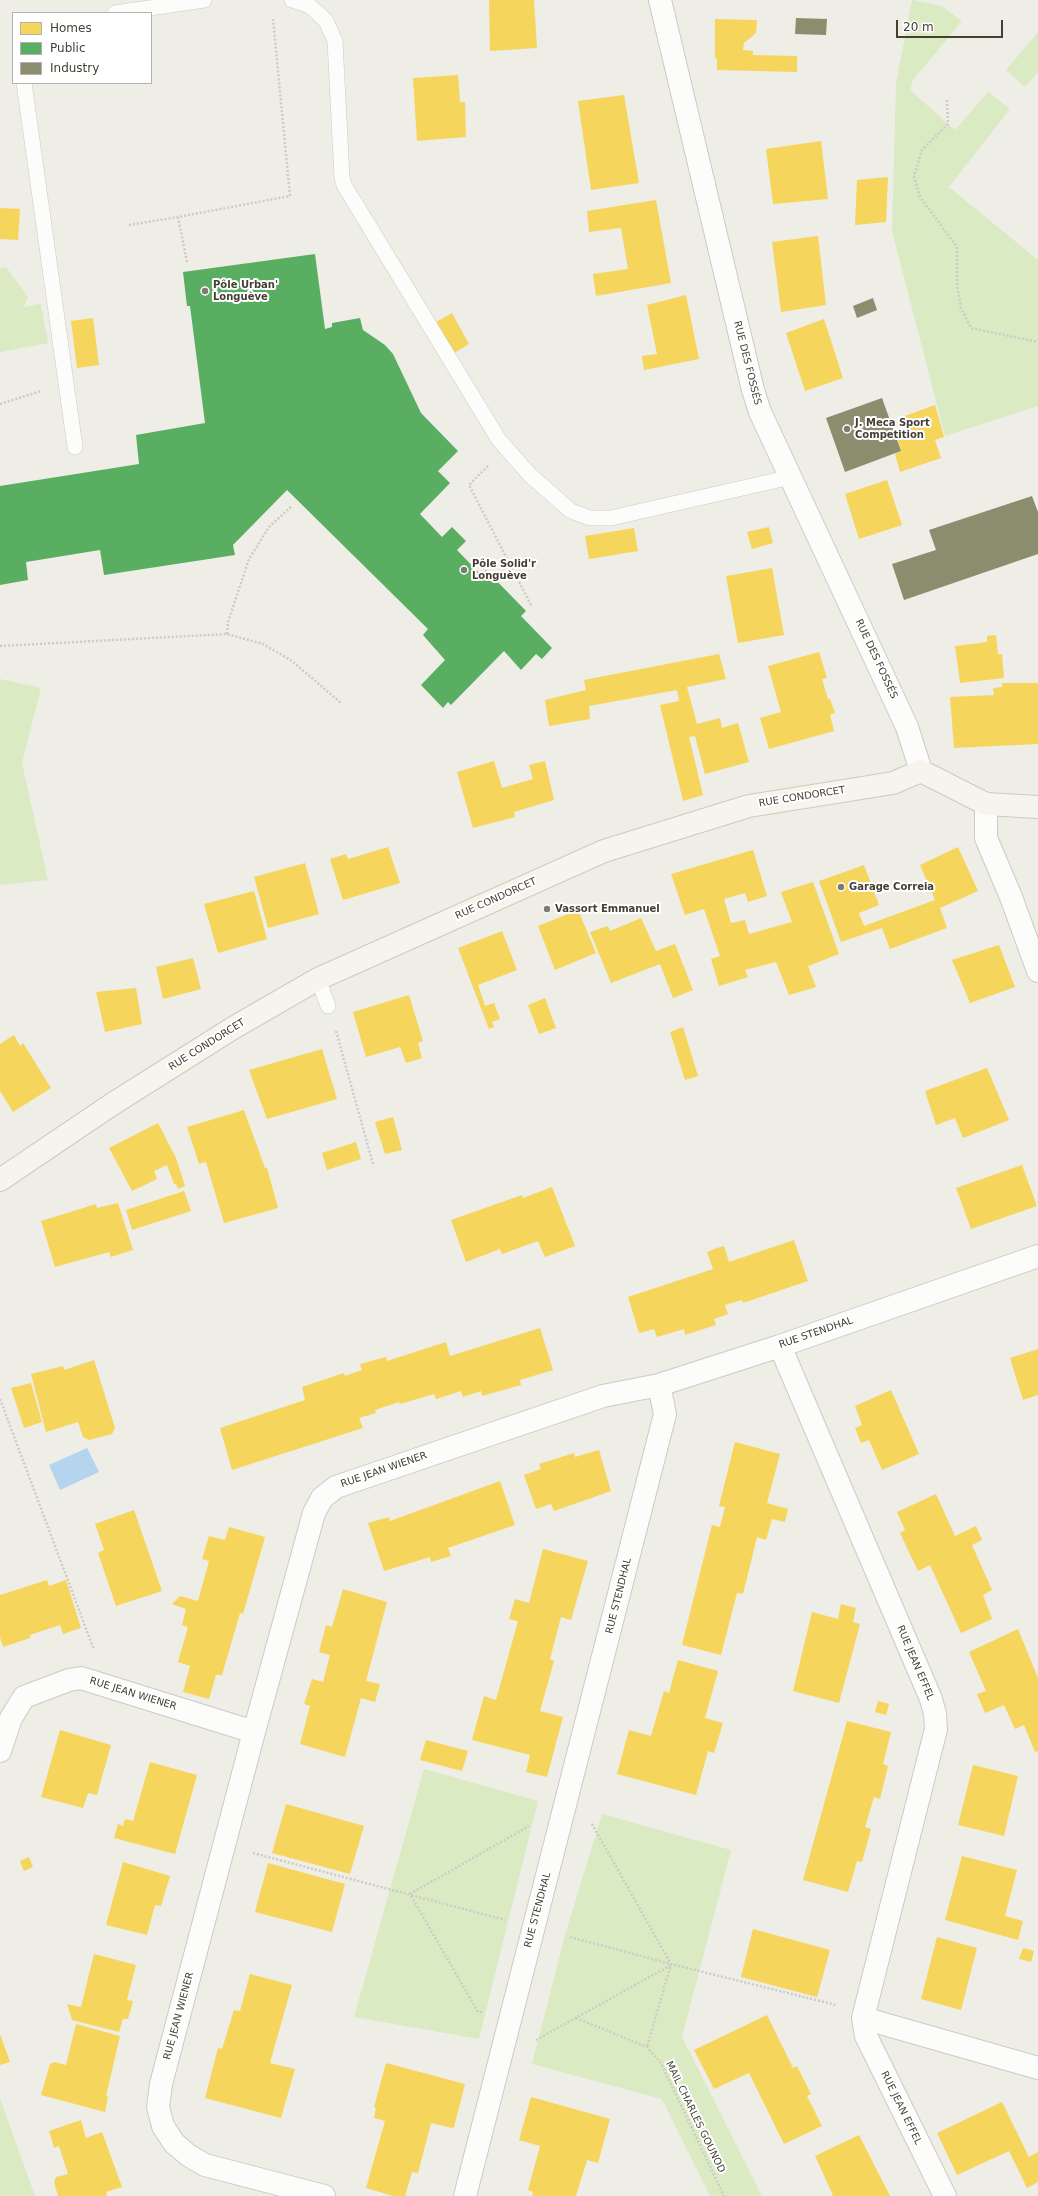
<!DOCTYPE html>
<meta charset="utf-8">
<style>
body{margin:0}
#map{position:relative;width:1038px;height:2196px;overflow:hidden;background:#eeede6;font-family:"DejaVu Sans",sans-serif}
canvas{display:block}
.legend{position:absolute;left:12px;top:12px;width:140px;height:72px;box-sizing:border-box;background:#fff;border:1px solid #b4b2ad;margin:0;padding:5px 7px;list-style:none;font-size:12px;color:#443e33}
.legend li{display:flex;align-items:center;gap:8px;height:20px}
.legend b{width:20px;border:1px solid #b4b2ad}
.scale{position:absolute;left:896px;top:20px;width:107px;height:18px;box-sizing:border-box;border:2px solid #443e33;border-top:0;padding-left:5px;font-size:12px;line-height:14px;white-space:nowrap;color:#443e33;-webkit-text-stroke:3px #fff;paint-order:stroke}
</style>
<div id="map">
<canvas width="1038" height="2196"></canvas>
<ul class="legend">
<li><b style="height:11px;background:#f6d55c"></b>Homes</li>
<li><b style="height:11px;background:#5aae61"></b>Public</li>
<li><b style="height:11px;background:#8c8c6e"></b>Industry</li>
</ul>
<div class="scale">20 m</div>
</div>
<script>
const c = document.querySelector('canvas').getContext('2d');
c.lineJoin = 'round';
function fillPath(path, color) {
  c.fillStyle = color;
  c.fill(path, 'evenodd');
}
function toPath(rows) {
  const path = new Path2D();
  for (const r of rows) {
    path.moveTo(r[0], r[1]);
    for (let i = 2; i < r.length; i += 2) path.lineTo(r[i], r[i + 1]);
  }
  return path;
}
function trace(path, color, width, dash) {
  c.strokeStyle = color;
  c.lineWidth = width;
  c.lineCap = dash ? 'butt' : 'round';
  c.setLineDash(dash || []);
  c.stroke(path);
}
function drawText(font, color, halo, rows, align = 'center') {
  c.font = font + ' "DejaVu Sans",sans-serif';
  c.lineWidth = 4;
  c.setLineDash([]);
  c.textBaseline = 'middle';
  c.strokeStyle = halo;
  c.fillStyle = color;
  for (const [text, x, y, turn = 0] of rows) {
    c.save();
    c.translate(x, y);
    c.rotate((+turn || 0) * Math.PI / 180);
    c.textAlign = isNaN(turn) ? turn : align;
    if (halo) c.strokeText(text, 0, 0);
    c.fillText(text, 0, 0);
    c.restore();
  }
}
const green = toPath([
 [912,0,941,6,962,21,913,80,910,90,955,130,988,92,1010,109,949,187,1038,260,1038,406,945,436,892,231,896,84],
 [1038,32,1038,72,1025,87,1006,70],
 [6,267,28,297,24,307,41,304,48,343,0,352,0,268],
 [0,679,41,688,22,763,48,880,0,885],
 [424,1769,538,1801,479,2039,354,2017],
 [602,1814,731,1850,682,2037,762,2196,710,2196,662,2099,532,2064,565,1935],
 [0,2098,35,2196,0,2196]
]);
const water = toPath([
 [87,1448,99,1472,60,1490,49,1465]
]);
const homes = toPath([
 [489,0,534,0,537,48,490,51],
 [715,19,757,20,756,33,744,43,743,50,753,51,753,55,797,56,797,72,717,70,717,59,715,58],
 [458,75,460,102,465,102,466,137,417,141,413,78],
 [624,95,639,183,591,190,578,101],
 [821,141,828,199,773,204,766,149],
 [888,177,886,222,855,225,857,180],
 [656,200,671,283,596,296,593,274,628,269,621,228,589,232,587,211],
 [0,208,20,209,18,240,0,239],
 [818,236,826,305,781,312,772,242],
 [686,295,699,359,644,370,642,356,657,354,647,305],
 [452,313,469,344,454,353,436,322],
 [93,318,99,365,77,368,71,321],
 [824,319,843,378,805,391,786,333],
 [935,405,944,437,935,440,941,458,900,472,895,454,901,451,895,432,906,428,902,417],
 [887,480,902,525,859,539,845,494],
 [769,527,773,543,752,549,747,532],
 [634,528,638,551,589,559,585,536],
 [772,568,784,635,738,643,726,576],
 [996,635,998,654,1002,654,1004,678,960,683,955,646,987,642,987,636],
 [819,652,827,678,822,679,828,699,830,699,835,713,830,715,834,731,769,749,760,718,781,712,768,666],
 [719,654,726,679,687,687,697,724,720,718,722,728,738,723,749,762,705,774,695,736,689,737,703,795,683,801,660,705,679,701,677,690,589,706,590,719,549,726,545,700,586,690,584,680],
 [1002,683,1038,683,1038,744,954,748,950,697,994,695,993,688,1002,687],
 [494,761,502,788,533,779,529,765,545,761,554,800,514,812,515,817,473,828,457,772],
 [388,847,400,883,343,900,330,859,346,854,348,859],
 [958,847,978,891,940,908,947,928,890,949,882,928,841,942,819,881,864,865,879,905,859,913,864,926,935,900,920,865],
 [753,850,767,896,748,902,745,893,724,899,731,923,745,920,749,934,792,922,781,892,813,882,839,954,808,966,816,987,789,995,776,962,745,970,748,977,719,986,711,959,720,956,704,909,685,915,671,874],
 [305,863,319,914,268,928,254,877],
 [254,891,267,939,218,953,204,904],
 [578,910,596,953,555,970,538,926],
 [641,918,656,951,675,944,693,990,673,998,660,964,611,983,590,932,608,926,610,931],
 [502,931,517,970,478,985,485,1006,494,1003,500,1019,492,1022,494,1027,489,1029,458,948],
 [999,945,1015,987,970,1003,952,960],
 [193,958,201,989,163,999,156,967],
 [136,988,142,1024,105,1032,96,992],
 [409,995,423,1041,418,1043,422,1058,406,1063,400,1047,366,1057,353,1012],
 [545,998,556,1028,539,1034,528,1005],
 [683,1027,698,1076,685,1080,670,1032],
 [14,1035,20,1046,23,1043,51,1088,13,1112,0,1091,0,1044],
 [322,1049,337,1099,267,1119,249,1070],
 [987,1068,1009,1120,963,1138,955,1118,936,1125,925,1091],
 [244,1110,265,1168,267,1168,278,1208,224,1223,206,1162,199,1164,187,1127],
 [393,1117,402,1150,385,1154,375,1122],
 [158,1123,176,1158,185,1186,178,1189,176,1184,174,1184,167,1165,154,1171,157,1179,132,1191,109,1148],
 [356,1142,361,1159,327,1170,322,1153],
 [1022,1165,1037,1206,971,1229,956,1188],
 [552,1187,575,1246,545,1257,538,1241,502,1254,500,1249,466,1262,451,1220,522,1195,523,1198],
 [184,1191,191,1211,132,1230,126,1210],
 [118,1203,133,1250,111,1257,109,1252,55,1267,41,1221,96,1204,97,1208],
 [794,1240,808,1281,743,1303,742,1300,725,1305,728,1314,714,1319,716,1325,685,1335,684,1329,657,1337,654,1329,639,1333,628,1297,713,1269,707,1252,717,1248,724,1246,729,1262],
 [540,1328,553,1370,520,1380,521,1385,482,1396,481,1391,463,1397,461,1391,436,1399,434,1394,400,1404,399,1402,375,1410,376,1413,359,1418,363,1428,232,1470,220,1428,305,1400,302,1387,344,1373,345,1376,362,1370,360,1364,386,1357,387,1361,446,1342,450,1356],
 [1038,1349,1038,1395,1023,1400,1010,1358],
 [94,1360,115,1428,112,1434,89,1440,83,1437,78,1422,46,1432,31,1374,63,1366,64,1370],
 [31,1383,42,1422,24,1428,11,1388],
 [891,1390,919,1454,882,1470,869,1440,861,1443,855,1428,862,1425,855,1406],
 [735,1442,780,1454,767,1503,788,1509,785,1522,772,1519,766,1540,757,1537,743,1594,737,1593,721,1655,682,1645,712,1525,720,1527,725,1507,719,1506],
 [599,1450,611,1491,554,1511,551,1504,536,1509,524,1475,541,1469,539,1464,574,1453,575,1457],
 [500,1481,515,1525,448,1548,451,1556,431,1562,430,1557,384,1571,368,1523,389,1517,390,1521],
 [936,1494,955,1536,976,1526,982,1540,972,1545,992,1590,983,1595,992,1619,961,1633,930,1565,918,1571,900,1533,905,1530,897,1512],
 [134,1510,162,1591,116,1606,98,1553,104,1550,95,1524],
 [229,1527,265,1537,243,1614,240,1613,222,1675,216,1675,209,1699,183,1692,190,1666,178,1662,188,1627,182,1625,186,1609,172,1604,180,1596,198,1601,209,1561,202,1559,209,1536,225,1540],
 [543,1549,588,1561,571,1620,561,1617,550,1659,554,1661,540,1711,563,1717,547,1777,526,1772,530,1755,472,1740,484,1696,496,1700,518,1621,509,1619,515,1599,529,1603],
 [47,1580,49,1586,66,1580,81,1628,63,1634,60,1625,30,1635,30,1638,3,1647,0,1637,0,1595],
 [343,1589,387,1602,366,1681,380,1684,375,1702,361,1698,345,1757,300,1744,310,1706,304,1704,312,1679,323,1682,330,1655,319,1652,326,1625,332,1627],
 [841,1604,856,1608,853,1622,860,1624,839,1703,793,1691,812,1612,838,1619],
 [1018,1629,1038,1678,1038,1751,1035,1752,1024,1725,1015,1729,1004,1705,985,1713,977,1694,986,1691,969,1652],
 [678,1660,718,1671,705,1718,723,1723,714,1753,708,1751,696,1795,617,1774,629,1730,651,1736,664,1691,669,1693],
 [878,1701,889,1704,886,1715,875,1712],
 [847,1721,891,1732,883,1764,888,1766,880,1799,874,1797,865,1827,871,1829,862,1862,857,1861,848,1892,803,1880],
 [60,1730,111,1745,97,1795,88,1793,83,1808,41,1797],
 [426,1740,468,1751,462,1771,420,1760],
 [150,1762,197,1775,175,1854,114,1838,118,1824,123,1826,125,1819,133,1821],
 [973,1765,1018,1776,1004,1836,958,1825],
 [286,1804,364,1826,350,1874,272,1853],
 [962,1856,1017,1870,1005,1916,1023,1921,1018,1940,945,1920],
 [29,1857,33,1867,24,1871,20,1861],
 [123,1862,170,1876,161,1906,155,1905,147,1935,106,1925],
 [268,1863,345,1884,332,1932,255,1912],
 [753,1929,830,1950,817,1997,741,1977],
 [937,1937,977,1948,961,2010,921,1999],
 [1023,1948,1034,1951,1031,1962,1019,1959],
 [94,1954,136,1965,127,2000,133,2001,128,2019,123,2019,119,2032,72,2020,67,2004,81,2007],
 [250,1974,292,1985,270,2063,295,2069,281,2118,205,2098,218,2048,222,2049,234,2010,240,2011],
 [767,2015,793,2068,797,2066,811,2094,807,2096,822,2126,784,2144,749,2073,714,2089,694,2050],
 [76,2024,120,2036,106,2096,108,2097,105,2112,41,2095,50,2064,54,2062,66,2065],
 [0,2034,10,2062,0,2065],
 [386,2063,465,2084,454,2127,452,2128,431,2123,418,2173,412,2172,405,2196,393,2196,366,2188,385,2121,374,2118,376,2108,374,2107],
 [531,2097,610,2119,598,2163,587,2160,576,2196,532,2196,533,2192,528,2190,540,2146,519,2140],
 [1002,2102,1029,2157,1038,2152,1038,2182,1027,2188,1009,2151,957,2175,937,2133],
 [81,2120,86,2138,102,2132,122,2187,106,2192,107,2196,58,2196,54,2182,56,2177,68,2174,59,2146,54,2148,49,2131],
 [859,2135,890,2196,831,2196,833,2195,815,2156]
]);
const public = toPath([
 [315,254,325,329,332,327,332,323,360,318,363,330,385,345,393,354,421,413,458,451,438,471,450,483,420,514,442,537,452,527,466,541,457,550,481,575,486,570,526,611,521,616,552,648,542,659,536,654,521,670,504,651,451,705,448,702,443,708,421,685,445,660,423,635,428,629,287,490,233,545,235,555,104,575,100,550,26,562,28,580,0,585,0,486,139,464,136,435,205,423,190,306,187,306,183,272]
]);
const industry = toPath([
 [796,18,827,19,826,35,795,34],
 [873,298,877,310,857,318,853,306],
 [882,398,901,451,845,472,826,418],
 [1032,496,1038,512,1038,554,904,600,892,564,936,550,929,530]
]);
const path = toPath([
 [947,100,948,124,922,150,914,176,920,197,957,247,957,284,961,308,971,328,1038,342],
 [129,225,178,217],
 [187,262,178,217,290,196,273,19],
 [0,404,41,391],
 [488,466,469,485,532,607],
 [227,634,228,622,249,559,269,527,292,506],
 [0,646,227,634,263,644,292,661,341,703],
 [336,1031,373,1164],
 [0,1399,94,1650],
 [592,1824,671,1964,647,2047],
 [253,1853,505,1920],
 [570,1937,671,1964,836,2005],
 [482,2012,478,2012,410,1894,529,1826],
 [576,2018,647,2047,661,2063,724,2196],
 [536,2040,671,1965]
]);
const lane = toPath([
 [292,0,310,6,326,21,335,41,342,178,344,185,499,440,531,476,571,511,590,518,611,518,791,477],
 [115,13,204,0],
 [24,83,75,447],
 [318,979,328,1006]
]);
const street = toPath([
 [660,0,753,390,760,412,907,727,921,771],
 [986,804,986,838,1011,897,1038,971],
 [780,1346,931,1699,935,1714,936,1729,863,2018,866,2036,945,2196],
 [0,1751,11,1718,24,1697,69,1680,81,1678,254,1732],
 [863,2018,1038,2068],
 [324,2196,205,2165,188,2155,174,2143,163,2126,158,2107,161,2084,254,1732,314,1513,322,1498,336,1487,603,1396,659,1385],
 [465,2196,665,1414,659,1385,780,1346,1038,1256]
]);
const secondary = toPath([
 [0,1180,111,1105,233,1028,318,979,604,851,749,806,893,783,921,771,986,804,1038,807]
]);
const markers = [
 [205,291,4,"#807b72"],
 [847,429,4,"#807b72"],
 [464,570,4,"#807b72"],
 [841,887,4,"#807b72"],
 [547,909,4,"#807b72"]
];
const poiNames = [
 ["Pôle Urban'",213,285],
 ["Longuève",213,297],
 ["J. Meca Sport",855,423],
 ["Competition",855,435],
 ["Pôle Solid'r",472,564],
 ["Longuève",472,576],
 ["Garage Correia",849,887],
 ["Vassort Emmanuel",555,909]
];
const streetNames = [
 ["RUE DES FOSSÉS",747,363,76],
 ["RUE DES FOSSÉS",876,659,65],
 ["RUE CONDORCET",802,797,-9],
 ["RUE CONDORCET",496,899,-24],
 ["RUE CONDORCET",207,1045,-32],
 ["RUE STENDHAL",816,1333,-19],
 ["RUE JEAN WIENER",384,1470,-19],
 ["RUE STENDHAL",619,1596,-76],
 ["RUE JEAN EFFEL",915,1663,67],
 ["RUE JEAN WIENER",133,1694,17],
 ["RUE STENDHAL",538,1910,-75],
 ["RUE JEAN WIENER",179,2016,-75],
 ["RUE JEAN EFFEL",901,2108,64],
 ["MAIL CHARLES GOUNOD",695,2117,64]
];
fillPath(green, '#daebc4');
fillPath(water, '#b5d4ee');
fillPath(homes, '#f6d55c');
fillPath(public, '#5aae61');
fillPath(industry, '#8c8c6e');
trace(lane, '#cccac4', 16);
trace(street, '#cccac4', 24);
trace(secondary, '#cecabd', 24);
trace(path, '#cdcbc6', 2.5, [2, 2]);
trace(lane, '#fcfcfb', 15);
trace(street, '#fcfcfb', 22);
trace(secondary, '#f6f4ed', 22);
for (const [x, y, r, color] of markers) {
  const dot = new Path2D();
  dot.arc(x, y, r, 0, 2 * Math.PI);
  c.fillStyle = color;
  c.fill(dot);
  trace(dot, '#fff', 1.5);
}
drawText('bold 10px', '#443e33', '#fff', poiNames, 'left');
drawText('10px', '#443e33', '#fff', streetNames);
</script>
